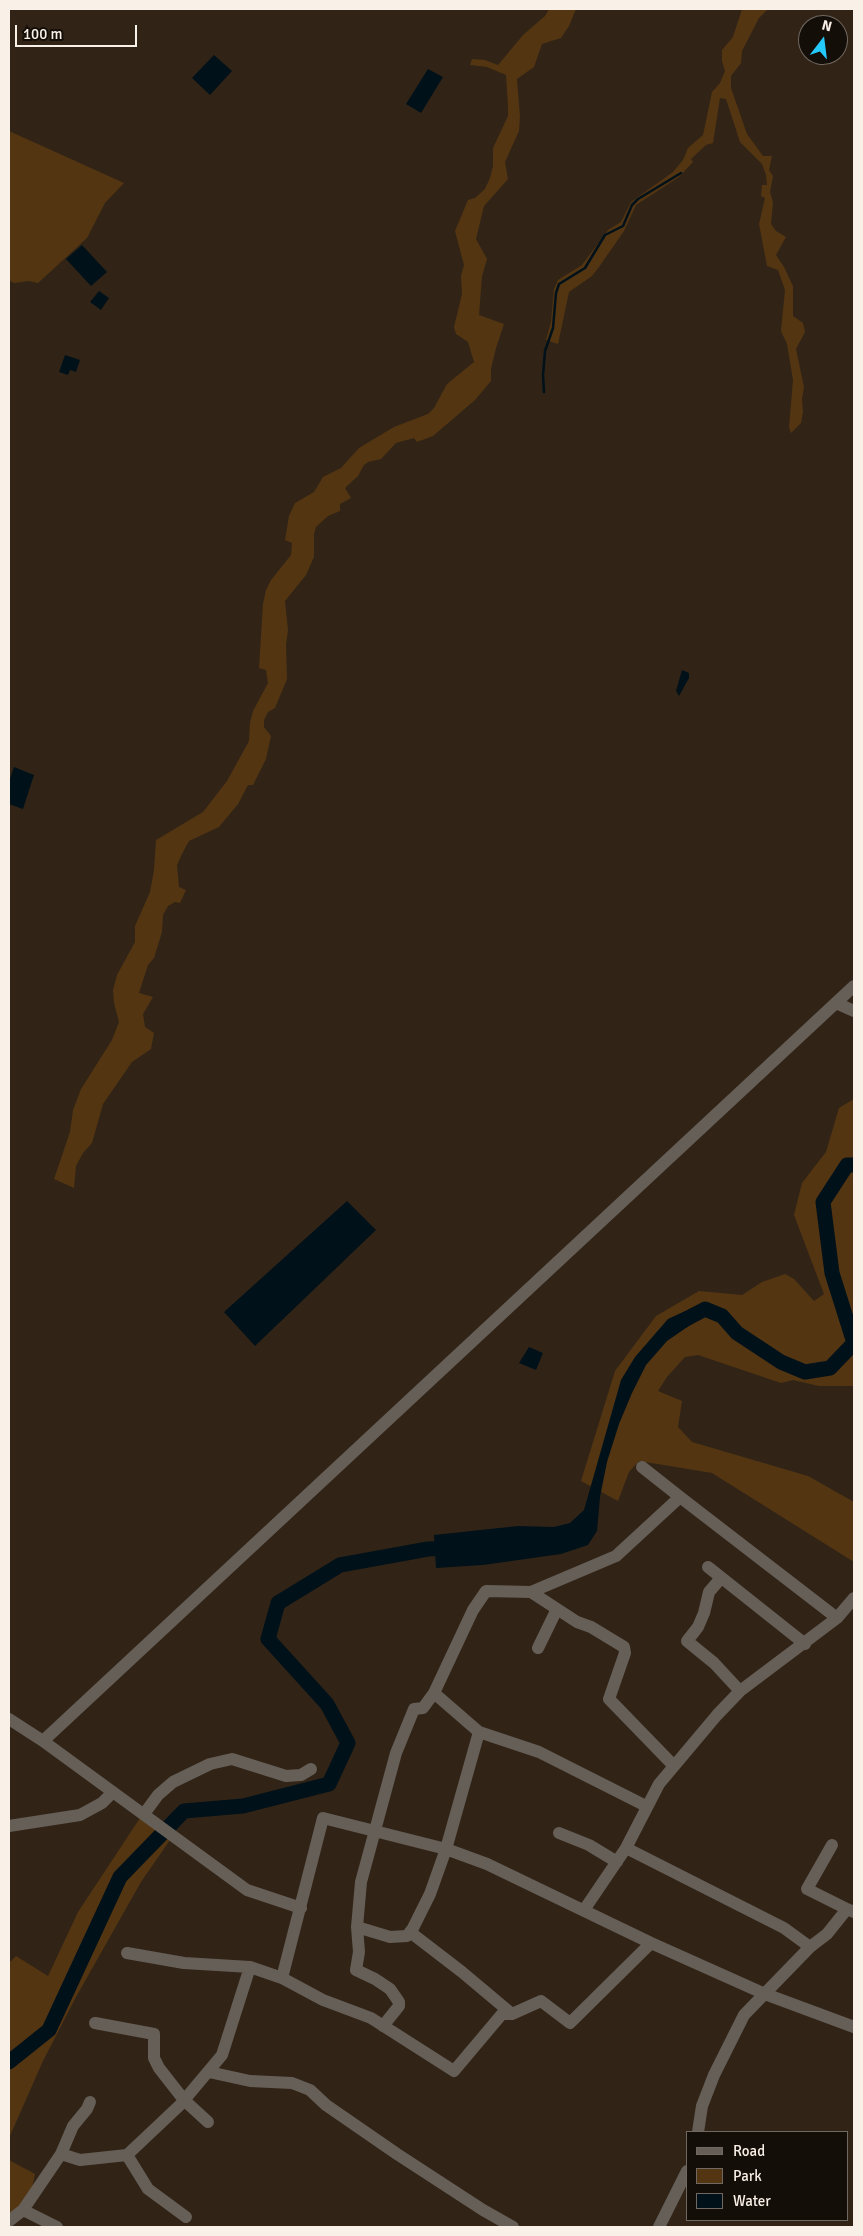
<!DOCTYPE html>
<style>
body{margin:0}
#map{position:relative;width:863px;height:2236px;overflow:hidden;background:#312416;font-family:Signika,sans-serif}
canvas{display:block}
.frame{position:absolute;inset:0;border:10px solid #f9f0e7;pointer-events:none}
.legend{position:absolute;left:686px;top:2131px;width:162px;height:90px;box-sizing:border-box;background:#140e08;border:1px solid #706861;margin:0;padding:6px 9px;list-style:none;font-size:15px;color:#f9f0e7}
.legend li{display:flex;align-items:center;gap:10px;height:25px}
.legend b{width:25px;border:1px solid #706861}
.north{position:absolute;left:798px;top:15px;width:50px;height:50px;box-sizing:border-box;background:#140e08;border:1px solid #706861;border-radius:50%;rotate:15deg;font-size:14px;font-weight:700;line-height:20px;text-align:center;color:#f9f0e7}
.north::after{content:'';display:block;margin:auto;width:18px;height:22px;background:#24c9fe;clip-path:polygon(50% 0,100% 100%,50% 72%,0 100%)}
.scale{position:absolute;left:15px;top:25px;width:122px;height:22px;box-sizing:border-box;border:2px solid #f9f0e7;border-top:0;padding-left:6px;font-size:15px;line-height:18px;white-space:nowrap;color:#f9f0e7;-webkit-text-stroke:4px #140e08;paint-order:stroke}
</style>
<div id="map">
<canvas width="863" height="2236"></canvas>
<div class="frame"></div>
<ul class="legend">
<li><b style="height:6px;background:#665f58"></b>Road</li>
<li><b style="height:14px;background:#533512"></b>Park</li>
<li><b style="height:14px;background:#00111a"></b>Water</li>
</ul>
<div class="north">N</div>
<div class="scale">100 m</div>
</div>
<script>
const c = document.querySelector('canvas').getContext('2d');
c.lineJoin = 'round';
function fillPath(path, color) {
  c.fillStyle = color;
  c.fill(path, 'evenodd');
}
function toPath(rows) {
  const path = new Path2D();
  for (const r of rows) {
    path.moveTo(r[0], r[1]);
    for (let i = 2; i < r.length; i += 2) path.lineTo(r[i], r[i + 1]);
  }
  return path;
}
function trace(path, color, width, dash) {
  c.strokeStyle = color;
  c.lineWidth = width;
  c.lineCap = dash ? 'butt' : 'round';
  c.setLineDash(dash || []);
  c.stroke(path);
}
const green = toPath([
 [549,9,576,9,569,26,561,38,542,44,534,67,517,79,520,117,519,131,505,162,508,179,484,206,476,239,487,259,482,276,479,315,504,324,496,348,491,369,491,381,475,400,433,436,417,442,414,438,396,443,381,459,368,462,364,465,358,476,345,488,351,498,340,504,340,511,328,516,316,527,314,534,314,557,306,575,285,601,288,630,286,645,287,679,275,708,268,712,264,720,264,727,271,736,266,759,253,785,248,785,238,804,219,827,189,841,182,854,177,865,179,887,186,890,180,903,175,902,168,906,163,915,162,932,154,958,148,965,139,993,153,997,143,1014,145,1027,154,1033,151,1049,132,1062,103,1104,92,1143,83,1153,76,1166,74,1188,54,1179,70,1132,73,1110,81,1089,112,1040,119,1022,114,1003,113,990,117,975,135,942,135,926,150,892,154,870,156,840,203,812,227,781,249,741,250,723,253,711,268,683,266,670,259,668,263,604,266,590,271,580,291,555,292,543,285,540,289,516,295,503,314,492,323,477,341,468,359,448,394,427,428,414,434,408,447,384,474,362,468,342,456,334,454,327,462,294,461,276,464,265,455,231,468,200,475,198,485,189,490,178,493,166,493,148,508,116,508,106,506,75,487,67,470,65,472,59,485,60,498,65,523,35,545,16],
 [742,9,768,9,759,18,742,51,741,63,731,76,731,88,747,134,763,156,772,156,769,170,773,176,770,192,773,202,771,224,776,231,786,237,776,255,784,267,793,286,793,316,803,323,805,332,796,349,804,387,802,399,803,412,801,423,791,433,789,427,793,380,787,344,781,331,785,290,778,270,767,266,759,224,765,198,761,196,762,185,767,185,766,175,762,164,740,142,726,99,720,98,713,143,706,145,691,159,693,162,679,177,636,205,624,231,599,267,592,276,569,292,558,344,546,340,551,322,554,289,558,280,582,265,608,230,621,222,631,202,673,172,683,160,688,148,703,135,712,92,720,83,725,71,722,61,722,50,733,37],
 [9,131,124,183,105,203,87,238,38,283,29,281,14,283,9,280],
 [854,1099,854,1386,819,1386,793,1380,781,1383,698,1355,685,1357,667,1377,658,1391,682,1401,678,1427,692,1442,808,1476,854,1502,854,1562,712,1473,639,1461,629,1472,618,1501,581,1481,615,1371,656,1316,699,1291,742,1295,762,1282,785,1274,794,1279,814,1301,824,1294,794,1215,802,1183,826,1152,839,1108],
 [140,1818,170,1840,141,1882,76,1997,43,2061,9,2138,9,1963,16,1956,48,1976,78,1912],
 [9,2160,35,2174,31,2193,9,2218]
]);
const water = toPath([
 [214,55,232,71,210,95,192,78],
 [428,69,443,77,421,113,406,104],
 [82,245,107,272,91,286,66,259],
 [99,291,109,298,101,310,90,302],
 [65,355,80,360,76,372,70,370,68,375,59,372],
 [682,670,689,673,689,678,679,696,676,691],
 [14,767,34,775,23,809,9,804,9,782],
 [347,1201,376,1230,255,1346,224,1312],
 [694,1307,696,1321,667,1341,646,1365,632,1393,619,1424,607,1462,600,1497,597,1531,588,1545,561,1554,483,1565,436,1568,434,1535,518,1526,554,1527,570,1523,584,1510,621,1380,635,1357,668,1319],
 [529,1347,543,1353,536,1370,519,1363]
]);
const stream = toPath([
 [544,392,543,375,545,351,553,328,556,293,559,284,585,268,605,235,623,226,632,205,638,199,681,173]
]);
const river = toPath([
 [677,1324,705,1309,722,1316,737,1333,781,1362,805,1372,830,1368,854,1343,832,1273,823,1202,847,1165,854,1165],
 [9,2062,49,2030,120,1877,184,1811,243,1806,329,1784,348,1743,327,1704,268,1639,278,1603,340,1565,428,1549,455,1548]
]);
const minor = toPath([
 [836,1003,854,1011],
 [642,1467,680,1497],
 [708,1567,805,1644],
 [721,1578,709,1592,704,1613,698,1627,687,1641,714,1663,740,1691],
 [531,1592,577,1622,591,1627,624,1647,625,1653,609,1699,674,1766],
 [538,1648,557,1609],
 [434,1693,479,1732,539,1752,646,1806],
 [9,1719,43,1741,247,1890,301,1908],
 [43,1741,854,986],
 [144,1814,158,1795,173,1782,210,1764,232,1759,286,1776,301,1775,311,1769],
 [9,1826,80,1815,102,1803,113,1792],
 [559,1833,589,1845,617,1862],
 [832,1845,807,1889,847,1909],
 [626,1848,784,1928,810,1947],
 [584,1910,626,1848,659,1784,717,1715,740,1691,837,1618,854,1598],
 [357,1927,390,1937,407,1936,413,1928,430,1894,446,1849,479,1732],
 [410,1932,462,1972,512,2014],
 [127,1953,184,1963,250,1967,282,1978,323,2000,371,2018,454,2071,502,2014,512,2014,541,2001,570,2023,651,1943],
 [282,1978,323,1818,446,1849,487,1864,651,1943,765,1994,854,2027],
 [95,2023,154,2034,154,2058,159,2068,184,2100,208,2122],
 [383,2026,399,2006,399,2002,390,1989,375,1979,356,1970,359,1952,357,1927,361,1882,396,1753,414,1709,423,1708,434,1693,473,1610,486,1591,531,1592,616,1556,680,1497,837,1618],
 [209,2072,250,2081,292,2083,310,2090,326,2105,397,2154,483,2210,513,2227],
 [698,2132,702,2106,714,2075,744,2015,810,1947,827,1934,847,1909,854,1912],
 [61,2154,73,2126,87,2109,90,2102],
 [127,2155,148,2189,186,2217],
 [23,2210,57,2227],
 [9,2221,23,2210,61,2154,80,2160,127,2155,180,2105,222,2055,250,1967],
 [659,2227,687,2171]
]);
fillPath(green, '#533512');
fillPath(water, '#00111a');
trace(stream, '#00111a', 2.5);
trace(river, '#00111a', 15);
trace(minor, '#665f58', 12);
</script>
